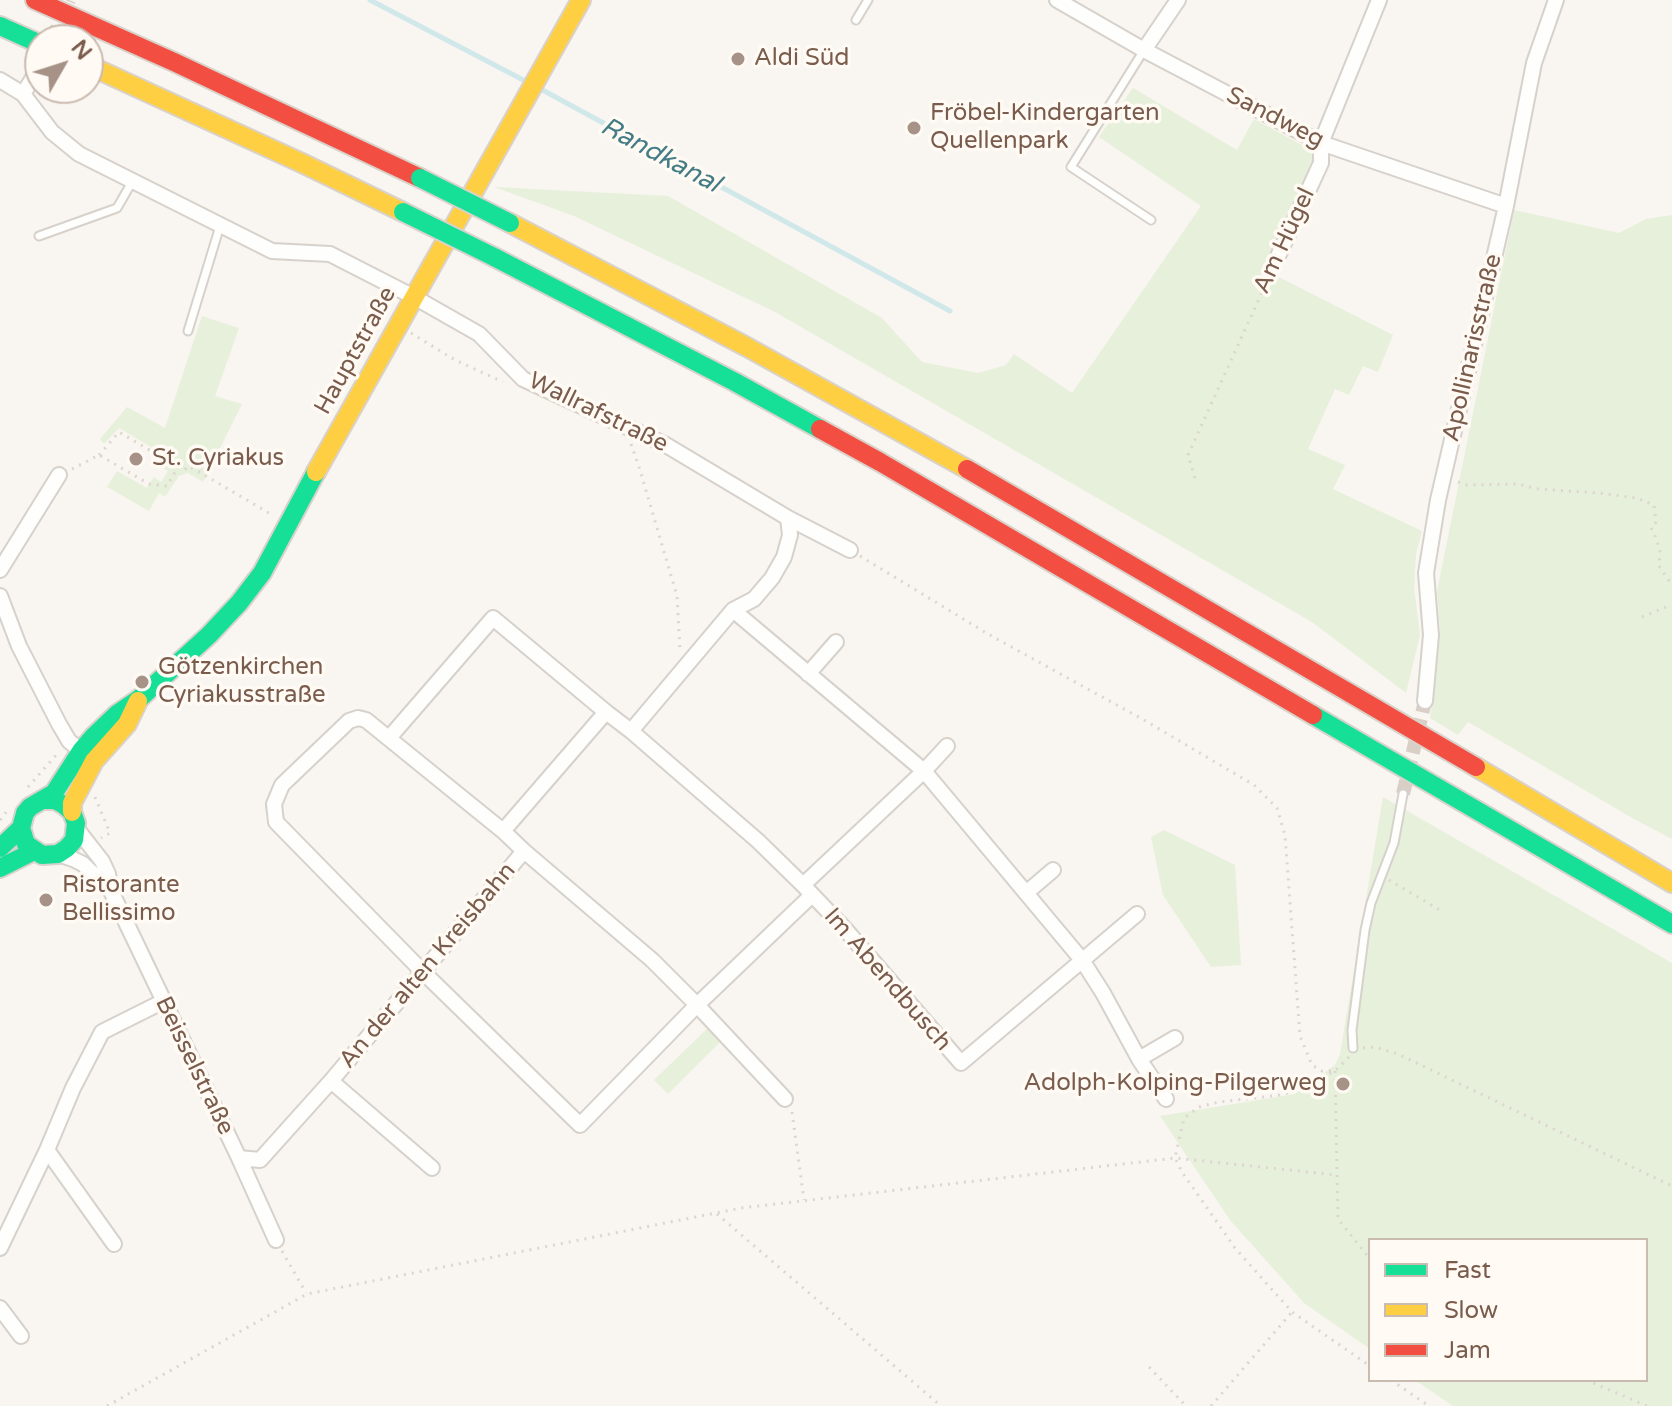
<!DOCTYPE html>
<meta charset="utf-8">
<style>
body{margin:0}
#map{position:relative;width:1672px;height:1406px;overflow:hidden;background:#f9f5f0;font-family:"Varela Round",sans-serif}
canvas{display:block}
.legend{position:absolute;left:1368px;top:1238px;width:280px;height:144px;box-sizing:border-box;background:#fffaf3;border:2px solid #cabbb1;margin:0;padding:10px 14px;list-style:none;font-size:24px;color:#7a5c4d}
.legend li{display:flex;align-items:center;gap:16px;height:40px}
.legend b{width:40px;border:2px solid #cabbb1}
.north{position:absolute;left:24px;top:24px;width:80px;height:80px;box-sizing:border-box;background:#fffaf3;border:2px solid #cabbb1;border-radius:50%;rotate:51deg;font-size:22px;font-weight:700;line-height:32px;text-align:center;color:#7a5c4d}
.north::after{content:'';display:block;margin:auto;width:28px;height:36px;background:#a69286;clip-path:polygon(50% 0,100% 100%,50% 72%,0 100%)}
</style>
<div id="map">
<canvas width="1672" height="1406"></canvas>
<ul class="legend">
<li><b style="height:10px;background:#16e098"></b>Fast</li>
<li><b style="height:10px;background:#ffcf43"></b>Slow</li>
<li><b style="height:10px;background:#f24e42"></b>Jam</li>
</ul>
<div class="north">N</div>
</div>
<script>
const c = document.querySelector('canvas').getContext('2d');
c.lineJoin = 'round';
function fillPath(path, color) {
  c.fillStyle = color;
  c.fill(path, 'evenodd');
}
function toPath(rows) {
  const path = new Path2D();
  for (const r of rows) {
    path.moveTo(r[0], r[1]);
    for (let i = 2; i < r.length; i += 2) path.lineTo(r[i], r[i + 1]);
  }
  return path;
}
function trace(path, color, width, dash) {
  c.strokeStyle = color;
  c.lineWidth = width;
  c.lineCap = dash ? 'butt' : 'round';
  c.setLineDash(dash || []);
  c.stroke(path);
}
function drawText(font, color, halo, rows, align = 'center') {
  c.font = font + ' "Varela Round",sans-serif';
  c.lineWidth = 7;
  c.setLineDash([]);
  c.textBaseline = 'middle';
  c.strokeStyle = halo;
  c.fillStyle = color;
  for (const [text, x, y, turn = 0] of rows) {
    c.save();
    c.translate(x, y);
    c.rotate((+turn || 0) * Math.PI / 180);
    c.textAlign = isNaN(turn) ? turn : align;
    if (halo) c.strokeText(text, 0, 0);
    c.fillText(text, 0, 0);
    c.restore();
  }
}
const green = toPath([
 [1133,88,1237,150,1254,119,1311,150,1314,166,1265,270,1393,335,1378,372,1363,366,1349,395,1335,389,1308,449,1345,465,1333,489,1422,531,1416,554,1414,588,1420,635,1406,693,1312,622,775,312,574,216,494,187,668,196,882,318,922,362,978,373,1006,365,1014,354,1072,393,1201,206,1099,137],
 [1514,210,1619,233,1646,219,1672,215,1672,839,1634,819,1468,722,1458,735,1430,718,1440,630,1437,591],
 [202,316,239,328,215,396,242,404,203,482,188,473,179,476,165,497,159,493,149,511,107,487,117,471,147,488,154,477,161,482,168,471,160,466,166,456,119,428,105,443,103,443,100,439,127,407,165,428],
 [1383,797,1672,963,1672,1406,1453,1406,1415,1380,1646,1380,1646,1240,1370,1240,1370,1349,1304,1303,1230,1220,1160,1116,1295,1094,1335,1065,1340,1054],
 [1164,830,1235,865,1241,965,1211,967,1163,895,1151,837],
 [711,1025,724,1038,668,1094,654,1080]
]);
const stream = toPath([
 [370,0,529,83],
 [537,87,950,311]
]);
const streetTunnel = toPath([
 [52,40,69,0],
 [1403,794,1425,701]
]);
const path = toPath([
 [411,333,455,360,503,382],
 [631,444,640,470,677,596,680,650],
 [99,455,119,432,178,467],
 [72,469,99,455,149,484,167,486,178,467,184,470,189,466,274,516],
 [1195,478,1188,455,1274,266],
 [1458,482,1467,485,1518,484,1538,489,1598,493,1637,498,1654,505,1656,522,1651,528,1654,533,1660,550,1659,566,1672,585],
 [860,556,988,634,1144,720,1254,785,1277,808,1285,835,1300,1036,1312,1065,1322,1071,1334,1071],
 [1642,617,1666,607,1672,607],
 [28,787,57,754],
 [95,797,110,833,101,838],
 [0,820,7,811],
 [1389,880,1443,912],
 [1363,1048,1375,1047,1398,1054,1672,1186],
 [1349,1057,1335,1071,1291,1092,1281,1095,1219,1102,1199,1107,1184,1118,1175,1158,1182,1172,1235,1248,1292,1312,1370,1366],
 [1335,1071,1338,1219,1370,1259],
 [792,1112,804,1200],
 [717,1214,941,1406],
 [282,1251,306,1293],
 [1149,1367,1186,1406],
 [1391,1380,1429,1406],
 [1586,1380,1647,1406],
 [107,1406,307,1294,741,1208,1175,1158,1337,1175],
 [1211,1406,1292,1312]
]);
const lane = toPath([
 [856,20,868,0],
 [1144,50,1071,167,1151,220],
 [39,236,117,208,132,182],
 [188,331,220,226],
 [1353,1048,1352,1030,1365,930,1371,903,1394,843,1403,794]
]);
const street = toPath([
 [1057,0,1144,50,1321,143,1506,206],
 [1144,50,1178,0],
 [0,80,23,94,52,132,79,154,272,251,330,254,414,297,479,334,523,379,666,445,788,518,850,550],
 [23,94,38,70],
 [1279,254,1321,163,1321,143,1379,0],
 [0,570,59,475],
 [0,596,19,646,59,724,69,741,87,756],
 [733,610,924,771,1082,960,1103,993,1139,1059,1166,1099],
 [808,674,836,642],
 [1425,701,1431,635,1426,573,1438,500,1506,206,1534,63,1556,0],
 [631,731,733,610,754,599,772,578,784,557,790,535,788,518],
 [389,738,493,618,606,712],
 [77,829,102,861,108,874,111,891,239,1158,276,1240],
 [503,831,606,712,631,731,758,841,803,885,845,929,961,1063,1137,914],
 [58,854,73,859,83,864,111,891],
 [803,885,924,771,947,746],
 [1026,893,1053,870],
 [1139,1059,1175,1038],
 [331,1081,432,1168],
 [785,1099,697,1005,652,960,524,851,503,831,366,720,358,718,349,721,282,785,274,804,276,822,423,972,580,1125,697,1005,812,895],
 [47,1150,73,1088,102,1032,162,1002],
 [239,1158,260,1160,331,1081,524,851],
 [0,1248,47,1150,114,1244],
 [0,1308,21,1336]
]);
const fast = toPath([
 [0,26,40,44],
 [494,257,735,382,820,429],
 [1313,715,1672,924],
 [44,800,55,800,64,805,72,812,76,823,74,840,67,848,58,854,42,855,26,844,21,828,25,813,30,807,54,793,81,751,94,736,117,714,139,699,209,635,239,603,262,573,316,472],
 [0,848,21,828],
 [0,868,34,851]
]);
const slow = toPath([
 [88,65,304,164,403,212],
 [510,223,747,347,967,469],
 [316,472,581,0],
 [1476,767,1672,883],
 [72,812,72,803,94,761,127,724,138,701]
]);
const jam = toPath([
 [35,0,174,62,420,178],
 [820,429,880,462,1313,715],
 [967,469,1476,767]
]);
const fastBridge = toPath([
 [420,178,510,223],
 [403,212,494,257]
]);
const markers = [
 [738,59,8,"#a69286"],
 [914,128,8,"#a69286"],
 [136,459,8,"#a69286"],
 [142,682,8,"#a69286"],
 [46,900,8,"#a69286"],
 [1343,1084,8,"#a69286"]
];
const poiNames = [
 ["Aldi Süd",754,59],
 ["Fröbel-Kindergarten",930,114],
 ["Quellenpark",930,142],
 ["St. Cyriakus",152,459],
 ["Götzenkirchen",158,668],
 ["Cyriakusstraße",158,696],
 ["Ristorante",62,886],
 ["Bellissimo",62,914],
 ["Adolph-Kolping-Pilgerweg",1327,1084,"right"]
];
const streetNames = [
 ["Sandweg",1275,118,27],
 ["Am Hügel",1285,241,-65],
 ["Apollinarisstraße",1473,348,-77],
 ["Hauptstraße",356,351,-61],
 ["Wallrafstraße",598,413,26],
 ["An der alten Kreisbahn",428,966,-50],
 ["Im Abendbusch",887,980,49],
 ["Beisselstraße",194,1066,64]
];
const waterNames = [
 ["Randkanal",660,156,28]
];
fillPath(green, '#e7f0db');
trace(stream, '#d0e8ea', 5);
trace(streetTunnel, '#d9cfc7', 14, [14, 7]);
trace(lane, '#d7d1cb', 11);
trace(street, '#d7d1cb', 18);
trace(fast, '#d9d2cb', 22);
trace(slow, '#d9d2cb', 22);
trace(jam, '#d9d2cb', 22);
trace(path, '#dcd5d0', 3, [2, 6]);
trace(lane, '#fefefd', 7);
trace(street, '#fefefd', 14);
trace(fast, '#16e098', 18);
trace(slow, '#ffcf43', 18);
trace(jam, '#f24e42', 18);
trace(fastBridge, '#dad1cc', 22, []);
trace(fastBridge, '#16e098', 18);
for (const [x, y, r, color] of markers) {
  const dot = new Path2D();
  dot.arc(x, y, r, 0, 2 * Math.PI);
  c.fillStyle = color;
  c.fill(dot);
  trace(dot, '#fffaf3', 3);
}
drawText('24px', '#7a5c4d', '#fffaf3', poiNames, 'left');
drawText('24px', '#7a5c4d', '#fffaf3', streetNames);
drawText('italic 26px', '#437c86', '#fffaf3', waterNames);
</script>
